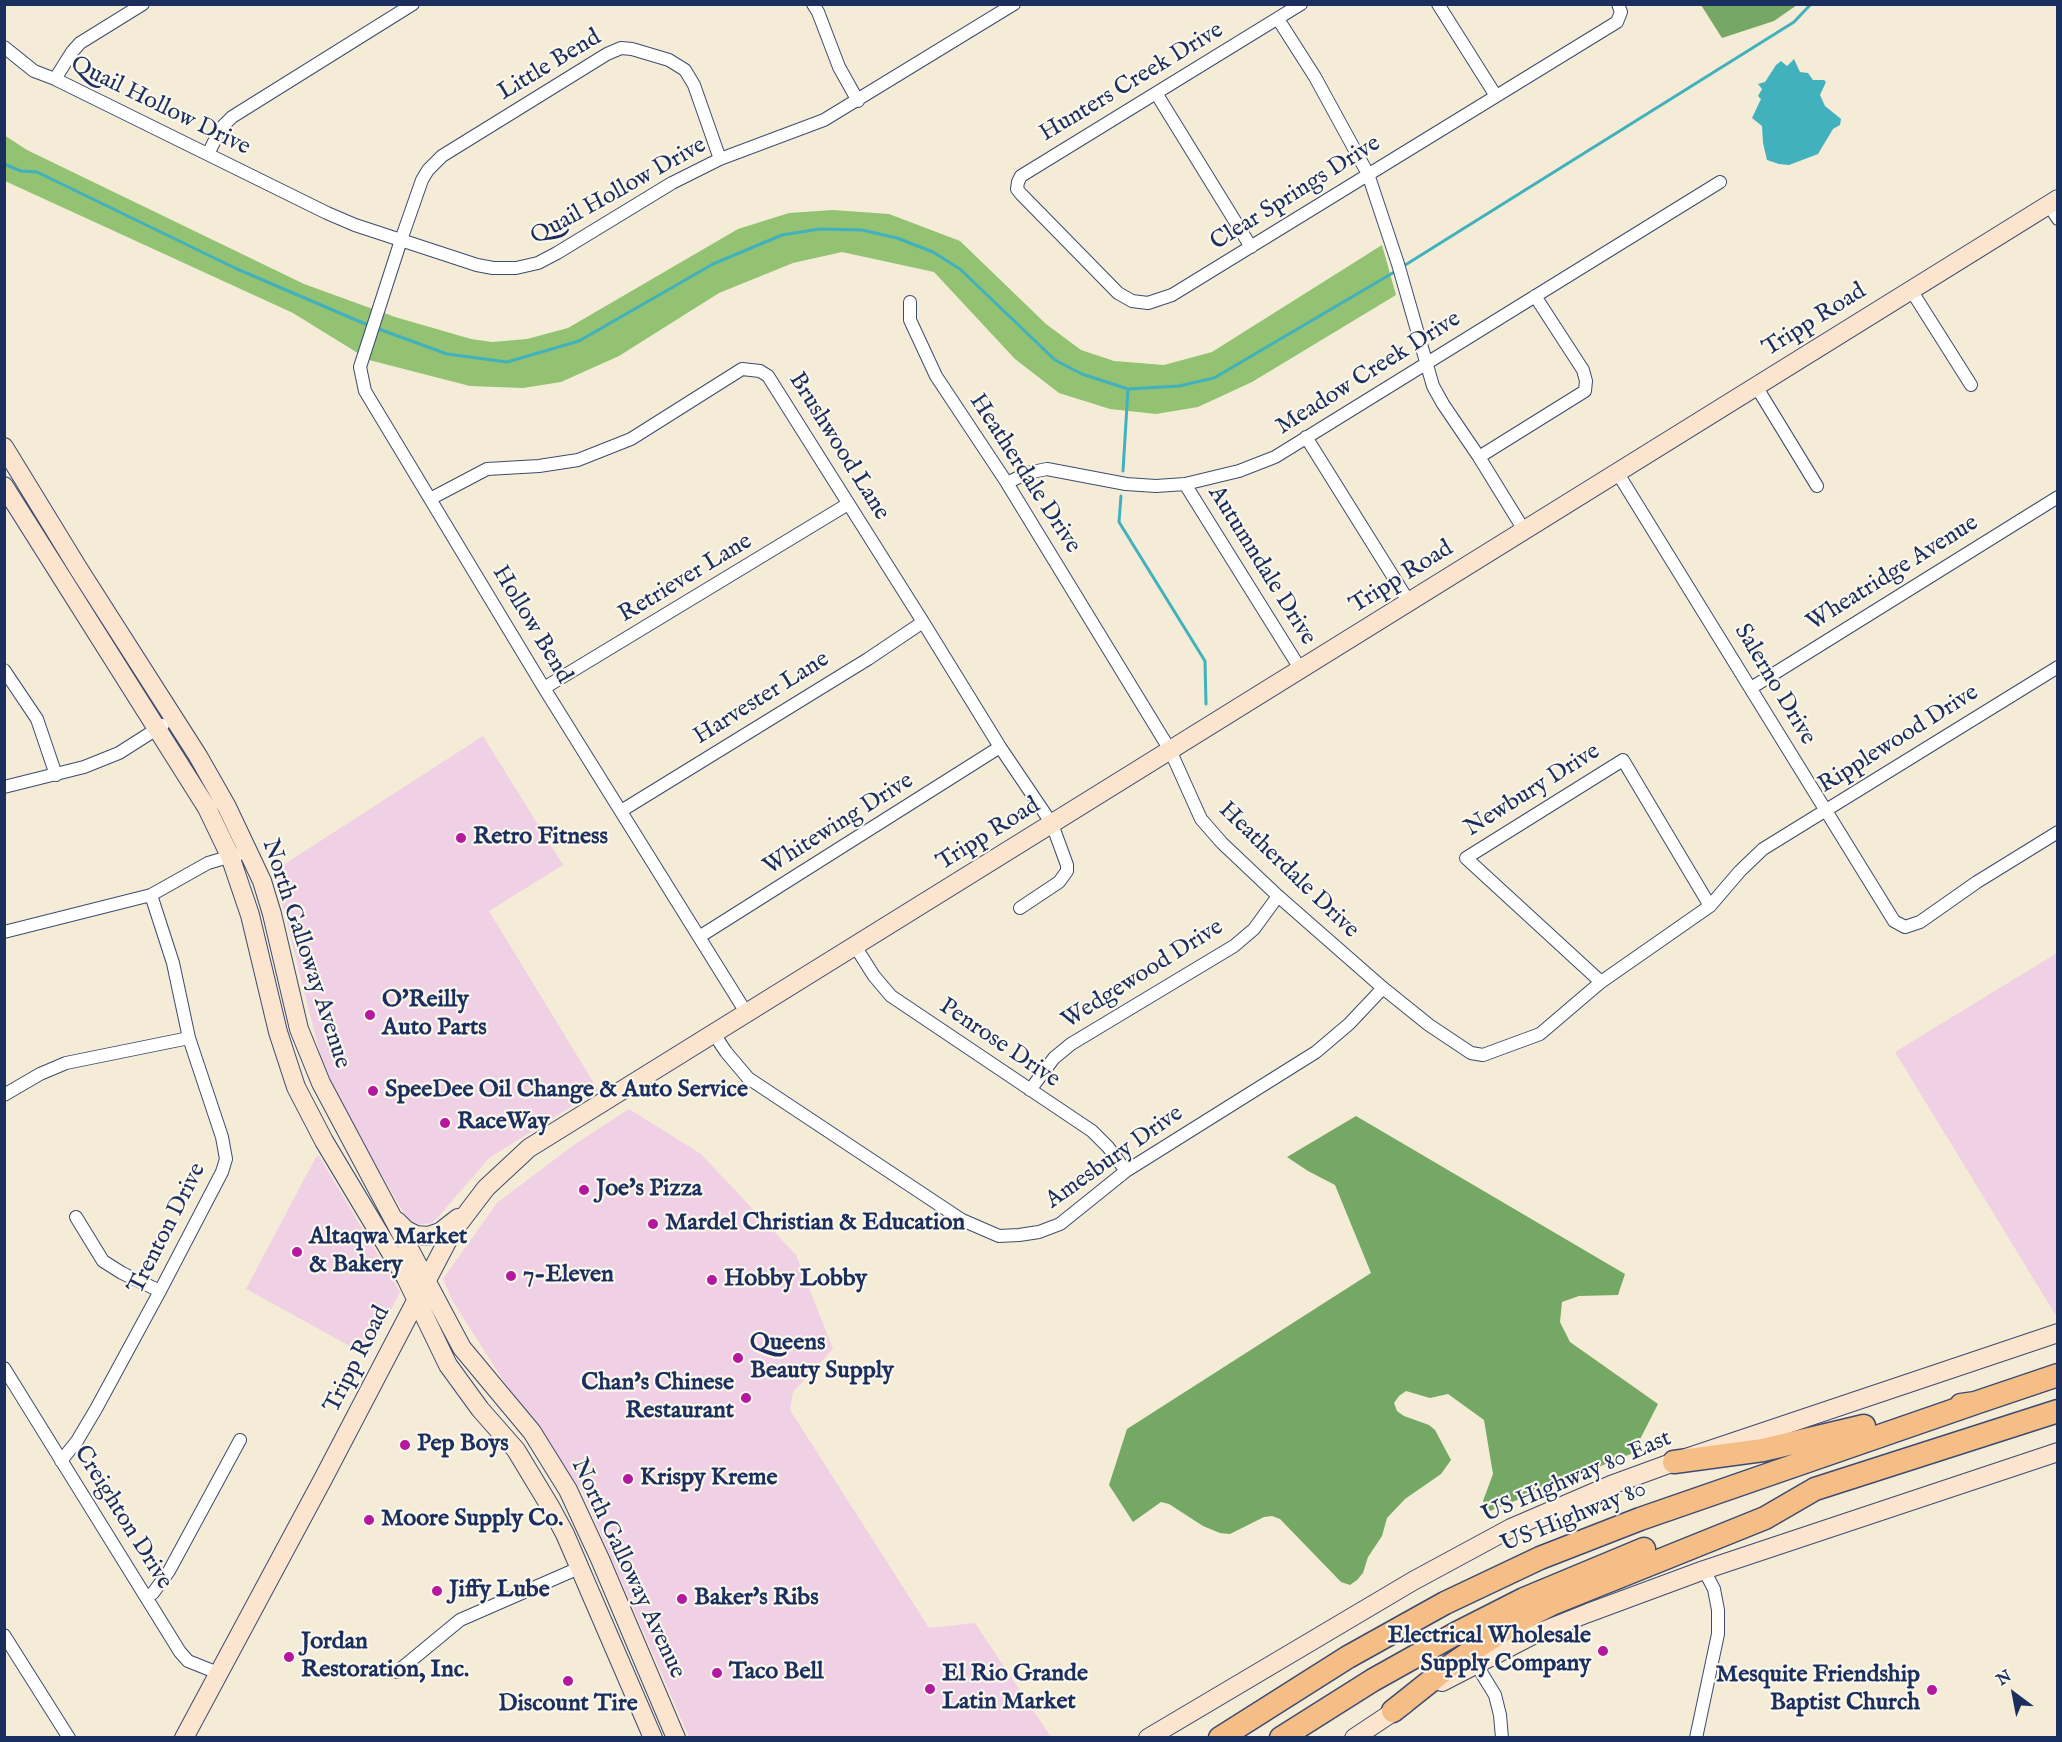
<!DOCTYPE html>
<style>
body{margin:0}
#map{position:relative;width:2062px;height:1742px;overflow:hidden;background:#f4ecd6;font-family:"IM FELL English",serif}
canvas{display:block}
.frame{position:absolute;inset:0;border:6px solid #1b2f5e;pointer-events:none}
.north{position:absolute;left:1984px;top:1664px;width:60px;height:60px;-webkit-text-stroke:4px #fbf7ec;paint-order:stroke;rotate:328deg;font-size:16px;font-weight:700;line-height:24px;text-align:center;color:#1b2f5e}
.north::after{content:'';display:block;margin:auto;width:21px;height:27px;background:#1b2f5e;clip-path:polygon(50% 0,100% 100%,50% 72%,0 100%)}
</style>
<div id="map">
<canvas width="2062" height="1742"></canvas>
<div class="frame"></div>
<div class="north">N</div>
</div>
<script>
const c = document.querySelector('canvas').getContext('2d');
c.lineJoin = 'round';
function fillPath(path, color) {
  c.fillStyle = color;
  c.fill(path, 'evenodd');
}
function toPath(rows) {
  const path = new Path2D();
  for (const r of rows) {
    path.moveTo(r[0], r[1]);
    for (let i = 2; i < r.length; i += 2) path.lineTo(r[i], r[i + 1]);
  }
  return path;
}
function trace(path, color, width, dash) {
  c.strokeStyle = color;
  c.lineWidth = width;
  c.lineCap = dash ? 'butt' : 'round';
  c.setLineDash(dash || []);
  c.stroke(path);
}
function drawText(font, color, halo, rows, align = 'center') {
  c.font = font + ' "IM FELL English",serif';
  c.lineWidth = 4.5;
  c.setLineDash([]);
  c.textBaseline = 'middle';
  c.strokeStyle = halo;
  c.fillStyle = color;
  for (const [text, x, y, turn = 0] of rows) {
    c.save();
    c.translate(x, y);
    c.rotate((+turn || 0) * Math.PI / 180);
    c.textAlign = isNaN(turn) ? turn : align;
    if (halo) c.strokeText(text, 0, 0);
    c.fillText(text, 0, 0);
    c.restore();
  }
}
const built = toPath([
 [483,736,563,865,489,911,598,1090,489,1158,433,1223,411,1225,354,1128,322,1062,274,871],
 [2057,953,2058,1313,2055,1314,1895,1052],
 [629,1109,701,1154,796,1255,833,1349,793,1392,790,1410,929,1628,975,1623,1051,1737,689,1737,583,1493,501,1377,452,1300,443,1279,497,1203,575,1144],
 [319,1156,400,1292,368,1356,246,1289,316,1157]
]);
const green = toPath([
 [4,135,27,150,304,284,395,317,471,339,492,342,527,339,568,328,738,229,789,213,833,210,889,214,960,241,1046,324,1081,350,1114,361,1164,365,1212,352,1382,245,1396,295,1252,382,1198,407,1156,414,1110,409,1059,393,1015,359,934,272,842,252,793,263,719,293,619,356,561,382,523,388,470,386,369,360,293,313,5,181]
]);
const forest = toPath([
 [1701,5,1797,5,1774,21,1722,38],
 [1356,1116,1625,1274,1618,1295,1579,1296,1562,1302,1560,1322,1570,1342,1658,1404,1633,1453,1490,1511,1483,1501,1493,1474,1484,1420,1448,1394,1430,1398,1406,1391,1399,1396,1394,1403,1397,1411,1404,1416,1429,1425,1435,1430,1451,1460,1441,1474,1405,1499,1387,1518,1382,1536,1368,1557,1363,1573,1357,1580,1350,1585,1341,1582,1280,1519,1272,1516,1264,1517,1230,1534,1220,1533,1203,1526,1169,1504,1161,1502,1133,1522,1109,1485,1127,1429,1371,1273,1335,1185,1308,1171,1287,1157]
]);
const water = toPath([
 [1794,59,1800,72,1808,73,1813,80,1824,80,1826,82,1820,95,1825,106,1841,119,1840,125,1833,129,1818,154,1789,165,1779,164,1767,160,1763,143,1762,126,1752,118,1761,99,1758,96,1762,89,1758,84,1765,82,1776,65,1781,61,1787,66]
]);
const stream = toPath([
 [4,164,21,171,37,172,237,269,370,326],
 [1402,267,1794,22,1811,4],
 [376,328,447,354,507,362,579,341,713,264,782,235,820,229,862,230,897,238,933,252,960,269,1055,360,1082,374,1128,389,1179,386,1214,378,1396,271],
 [1123,471,1128,389],
 [1121,496,1119,522,1205,661,1206,704]
]);
const street = toPath([
 [813,4,818,12,839,67,858,101],
 [1301,4,1021,176,1018,182,1017,189,1021,194,1118,293,1132,301,1148,303,1172,295,1617,22,1621,12,1618,4],
 [1438,4,1496,96],
 [1278,19,1315,77,1368,174,1398,264,1433,386,1443,404,1479,457,1524,530],
 [4,47,34,71,55,79,327,213,355,225,477,265,493,268,516,268,538,263,557,253,672,183,720,159,824,120,1014,4],
 [55,79,72,52,80,43,143,4],
 [1156,93,1251,247],
 [208,154,221,128,232,117,413,4],
 [720,159,694,85,685,70,669,60,632,49,621,48,607,54,442,156,428,170,422,180,401,240,360,367,365,391,544,688,747,1014],
 [2048,204,2058,219],
 [1911,290,1971,385],
 [910,302,910,320,936,376,1007,483,1170,750,1201,819,1222,843,1278,896,1383,988,1429,1025,1471,1053,1483,1055,1540,1034,1601,982,1710,906,1740,871,1763,849,2058,667],
 [1756,386,1817,486],
 [1306,437,1409,602],
 [1479,457,1585,391,1586,381,1583,370,1535,296],
 [1617,472,1894,921,1905,927,1920,922,1977,882,2058,832],
 [1007,483,1027,473,1047,469,1126,484,1156,486,1185,484,1239,471,1275,457,1720,182],
 [1185,484,1301,670],
 [430,499,487,469,539,466,578,460,631,439,742,369,760,371,768,376,923,622,1000,747,1052,824,1067,865,1067,871,1059,882,1020,908],
 [4,670,37,719,56,775],
 [544,688,848,504],
 [1751,688,2058,497],
 [4,787,84,767,119,753,163,725],
 [621,811,868,659,923,622],
 [4,932,151,895,208,863,249,851],
 [699,937,1000,747],
 [855,946,874,976,891,996,1092,1131,1108,1147,1126,1171],
 [1601,982,1466,858,1623,760,1710,906],
 [714,1034,726,1052,748,1078,962,1220,999,1236,1019,1235,1039,1232,1060,1224,1126,1171,1316,1052,1349,1024,1383,988],
 [1030,1090,1054,1058,1071,1044,1234,946,1254,929,1278,896],
 [4,1095,40,1074,66,1063,189,1038],
 [76,1217,103,1261,122,1273,160,1291],
 [4,1368,180,1652,188,1661,218,1673],
 [61,1461,77,1441,96,1409,160,1291,222,1172,226,1159,222,1137,189,1038,173,963,151,895],
 [146,1597,153,1593,169,1571,240,1440],
 [4,1635,69,1738],
 [1476,1664,1495,1695,1500,1715,1502,1738],
 [397,1672,460,1620,579,1568],
 [1696,1738,1718,1634,1718,1610,1714,1589,1704,1570]
]);
const secondary = toPath([
 [4,447,78,568,198,756,227,807,262,881,272,914,299,1029,321,1083,462,1348,532,1432,568,1490,600,1559,676,1738],
 [4,486,207,808,230,856,250,915,278,1032,296,1087,324,1141,406,1278,448,1365,480,1409,516,1450,551,1508,565,1534,653,1738],
 [397,1221,406,1230,416,1235,428,1236,440,1232,458,1218],
 [1442,1682,1533,1635,1588,1613,1704,1570,2058,1452],
 [184,1738,323,1479,451,1234,486,1188,529,1148,2058,199],
 [1148,1738,1413,1581,1511,1528,1611,1485,1674,1462,2058,1333],
 [1354,1738,1405,1704]
]);
const highway = toPath([
 [1961,1405,1975,1403,2058,1375],
 [1674,1462,1763,1450,1864,1426],
 [1393,1711,1447,1668,1482,1644,1520,1620,1554,1603,1765,1518,1815,1489,2058,1411],
 [1220,1738,1348,1657,1445,1603,1540,1558,1640,1519,1975,1403],
 [1281,1738,1373,1680,1457,1633,1524,1599,1644,1549]
]);
const markers = [
 [461,838,6,"#b5179e"],
 [370,1015,6,"#b5179e"],
 [373,1091,6,"#b5179e"],
 [445,1123,6,"#b5179e"],
 [584,1190,6,"#b5179e"],
 [653,1224,6,"#b5179e"],
 [297,1252,6,"#b5179e"],
 [511,1276,6,"#b5179e"],
 [712,1280,6,"#b5179e"],
 [738,1358,6,"#b5179e"],
 [746,1398,6,"#b5179e"],
 [405,1445,6,"#b5179e"],
 [628,1479,6,"#b5179e"],
 [369,1520,6,"#b5179e"],
 [437,1591,6,"#b5179e"],
 [682,1599,6,"#b5179e"],
 [1603,1651,6,"#b5179e"],
 [289,1657,6,"#b5179e"],
 [717,1673,6,"#b5179e"],
 [568,1681,6,"#b5179e"],
 [930,1689,6,"#b5179e"],
 [1932,1690,6,"#b5179e"]
];
const streetNames = [
 ["Little Bend",550,66,-31],
 ["Hunters Creek Drive",1132,83,-31],
 ["Quail Hollow Drive",160,107,26],
 ["Quail Hollow Drive",619,192,-29],
 ["Clear Springs Drive",1296,194,-32],
 ["Tripp Road",1815,321,-32],
 ["Meadow Creek Drive",1369,374,-32],
 ["Brushwood Lane",838,447,58],
 ["Heatherdale Drive",1024,474,57],
 ["Autumndale Drive",1261,566,58],
 ["Wheatridge Avenue",1893,574,-32],
 ["Tripp Road",1402,578,-32],
 ["Retriever Lane",686,579,-31],
 ["Hollow Bend",531,625,59],
 ["Salerno Drive",1774,685,59],
 ["Harvester Lane",762,699,-32],
 ["Ripplewood Drive",1899,740,-32],
 ["Newbury Drive",1533,791,-32],
 ["Whitewing Drive",839,825,-32],
 ["Tripp Road",989,835,-32],
 ["Heatherdale Drive",1288,871,44],
 ["North Galloway Avenue",305,954,72],
 ["Wedgewood Drive",1143,975,-32],
 ["Penrose Drive",999,1044,34],
 ["Amesbury Drive",1115,1158,-35],
 ["Trenton Drive",168,1229,-63],
 ["Tripp Road",358,1360,-63],
 ["US Highway 80 East",1577,1478,-23],
 ["Creighton Drive",122,1518,58],
 ["US Highway 80",1574,1518,-22],
 ["North Galloway Avenue",627,1569,65]
];
const poiNames = [
 ["Retro Fitness",473,838],
 ["O'Reilly",382,1001],
 ["Auto Parts",382,1029],
 ["SpeeDee Oil Change & Auto Service",385,1091],
 ["RaceWay",457,1123],
 ["Joe's Pizza",596,1190],
 ["Mardel Christian & Education",665,1224],
 ["Altaqwa Market",309,1238],
 ["& Bakery",309,1266],
 ["7-Eleven",523,1276],
 ["Hobby Lobby",724,1280],
 ["Queens",750,1344],
 ["Beauty Supply",750,1372],
 ["Chan's Chinese",734,1384,"right"],
 ["Restaurant",734,1412,"right"],
 ["Pep Boys",417,1445],
 ["Krispy Kreme",640,1479],
 ["Moore Supply Co.",381,1520],
 ["Jiffy Lube",449,1591],
 ["Baker's Ribs",694,1599],
 ["Electrical Wholesale",1591,1637,"right"],
 ["Supply Company",1591,1665,"right"],
 ["Jordan",301,1643],
 ["Restoration, Inc.",301,1671],
 ["Taco Bell",729,1673],
 ["El Rio Grande",942,1675],
 ["Latin Market",942,1703],
 ["Mesquite Friendship",1920,1676,"right"],
 ["Baptist Church",1920,1704,"right"],
 ["Discount Tire",568,1705,"center"]
];
fillPath(built, '#f0d0e5');
fillPath(green, '#92c272');
fillPath(forest, '#75a864');
fillPath(water, '#42b1be');
trace(stream, '#42b1be', 3);
trace(street, '#3c4b70', 14);
trace(secondary, '#3c4b70', 20);
trace(highway, '#3c4b70', 25);
trace(street, '#fff', 12);
trace(secondary, '#fbe5cf', 18);
trace(highway, '#f6be87', 22);
for (const [x, y, r, color] of markers) {
  const dot = new Path2D();
  dot.arc(x, y, r, 0, 2 * Math.PI);
  c.fillStyle = color;
  c.fill(dot);
  trace(dot, '#fbf7ec', 2);
}
drawText('24px', '#1b2f5e', '#fbf7ec', streetNames);
drawText('bold 24px', '#1b2f5e', '#fbf7ec', poiNames, 'left');
</script>
